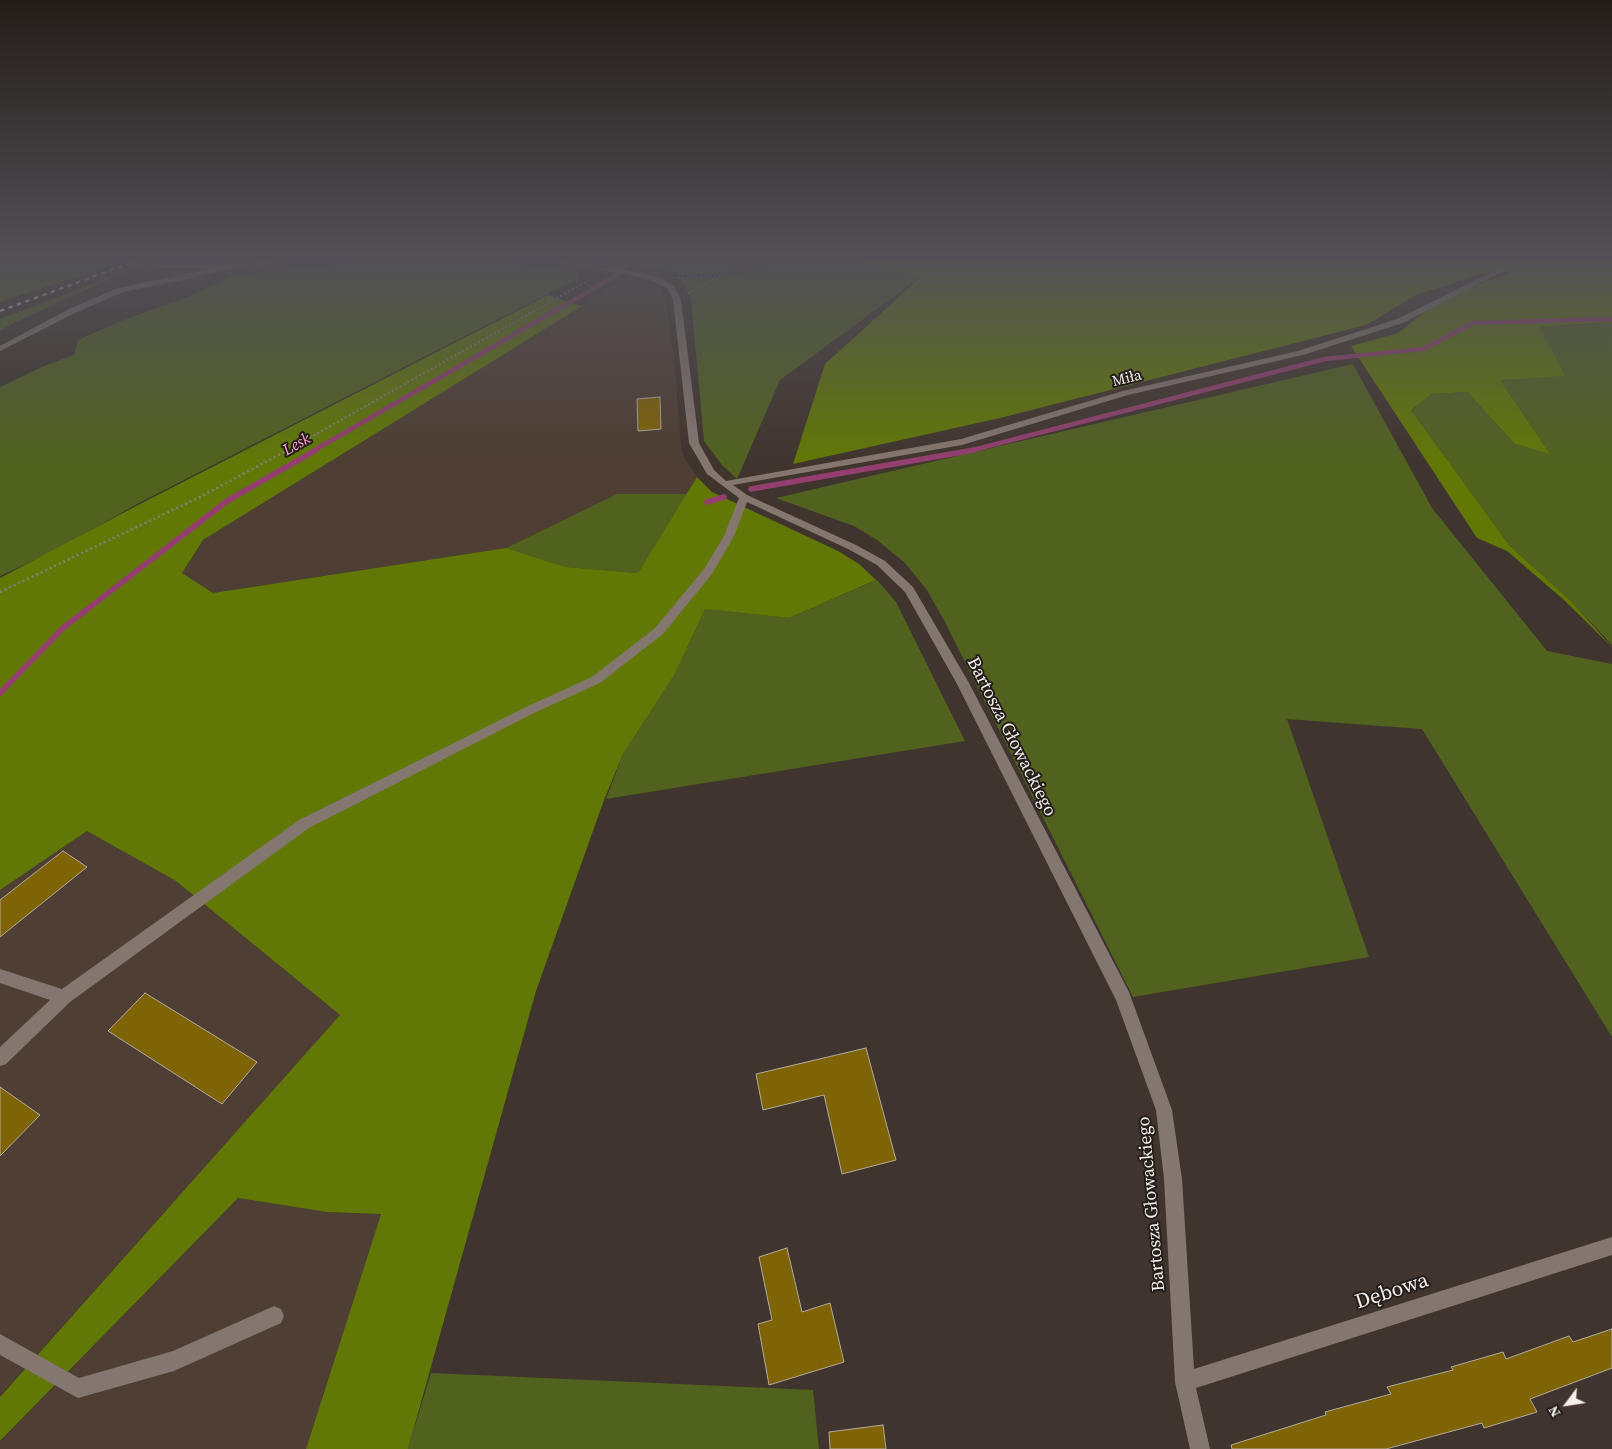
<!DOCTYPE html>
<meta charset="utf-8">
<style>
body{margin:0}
#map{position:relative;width:1612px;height:1449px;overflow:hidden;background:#40352e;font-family:"Source Serif 4",serif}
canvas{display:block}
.north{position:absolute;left:1542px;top:1379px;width:50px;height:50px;-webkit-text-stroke:4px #231e1b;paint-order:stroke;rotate:239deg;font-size:14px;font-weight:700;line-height:20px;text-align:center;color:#f5eee9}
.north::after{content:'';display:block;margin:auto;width:18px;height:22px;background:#f5eee9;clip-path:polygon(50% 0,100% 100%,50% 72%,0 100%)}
</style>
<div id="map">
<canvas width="1612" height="1449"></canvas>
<div class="north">N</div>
</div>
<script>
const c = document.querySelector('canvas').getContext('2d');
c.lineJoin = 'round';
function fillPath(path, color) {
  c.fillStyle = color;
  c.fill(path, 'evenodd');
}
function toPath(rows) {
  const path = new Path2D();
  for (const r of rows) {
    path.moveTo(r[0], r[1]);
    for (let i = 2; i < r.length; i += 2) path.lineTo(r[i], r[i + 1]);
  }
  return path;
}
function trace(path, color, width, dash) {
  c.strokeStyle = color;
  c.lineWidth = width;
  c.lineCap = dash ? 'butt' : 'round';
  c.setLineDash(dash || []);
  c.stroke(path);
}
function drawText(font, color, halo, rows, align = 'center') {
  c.font = font + ' "Source Serif 4",serif';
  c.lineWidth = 4;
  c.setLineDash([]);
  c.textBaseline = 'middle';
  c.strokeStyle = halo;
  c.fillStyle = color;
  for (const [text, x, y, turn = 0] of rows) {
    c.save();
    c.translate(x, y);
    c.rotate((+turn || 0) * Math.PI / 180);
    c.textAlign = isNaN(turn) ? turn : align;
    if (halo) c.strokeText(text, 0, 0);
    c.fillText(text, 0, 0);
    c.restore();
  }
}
const built = toPath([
 [628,276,659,286,666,301,675,370,681,446,684,457,697,477,687,494,617,494,506,548,213,593,182,573,203,540],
 [87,831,176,881,340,1015,0,1396,0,890],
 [238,1198,327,1212,381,1214,306,1449,0,1449,0,1442]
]);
const green = toPath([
 [0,259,69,259,115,264,0,302],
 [408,259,471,259,578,272,578,278,139,503,55,550,0,576,0,387,42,367,74,355,78,340,121,321,190,296,234,274],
 [585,259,770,259,719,274,678,275,673,270],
 [786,259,854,259,853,262,923,275,780,380,737,479,722,465,704,441,691,299,680,278,722,278],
 [129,270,16,322,0,331,0,319],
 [1612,322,1612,645,1570,600,1509,545,1411,410,1432,394,1467,392,1515,444,1549,453,1499,379,1539,327],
 [1353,364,1432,508,1547,651,1612,664,1612,1037,1422,729,1287,719,1369,957,1133,997,946,624,927,590,904,562,877,540,854,526,776,498],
 [617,494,687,494,638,573,566,567,506,548],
 [877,580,896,602,965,741,606,799,623,754,675,674,705,609,789,618],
 [431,1373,813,1390,819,1449,408,1449]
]);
const forest = toPath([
 [854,259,1612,259,1612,322,1539,327,1565,376,1500,380,1550,454,1515,444,1467,392,1432,394,1411,410,1509,545,1570,600,1612,647,1564,600,1507,551,1477,538,1351,346,1398,333,1443,298,1512,272,1501,268,1416,295,1366,325,1000,418,793,464,825,364,922,276,853,262],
 [548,295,582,306,203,540,182,573,213,593,506,548,566,567,638,573,697,477,712,492,838,551,859,564,876,580,789,618,705,609,675,674,623,754,604,800,536,991,408,1449,306,1449,381,1214,327,1212,238,1198,0,1441,0,1397,340,1015,176,881,87,831,0,890,0,578,140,504]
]);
const streamFar1 = toPath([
 [313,451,615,276,635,259],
 [969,451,1325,359,1423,349,1473,323,1612,319]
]);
const stream = toPath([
 [751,489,974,450],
 [707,502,724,497],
 [0,693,63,628,227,501,316,450]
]);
const building = toPath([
 [660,397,661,429,638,431,637,399,660,397],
 [63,851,87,867,0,937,0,900,63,851],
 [145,993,257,1062,222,1104,108,1031,145,993],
 [866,1048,896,1160,842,1174,824,1095,763,1110,756,1074,866,1048],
 [0,1087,40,1115,0,1156,0,1087],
 [787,1248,802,1312,830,1303,844,1362,769,1385,758,1324,772,1320,759,1257,787,1248],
 [1612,1329,1612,1368,1530,1399,1537,1412,1484,1428,1482,1423,1386,1449,1232,1449,1231,1445,1326,1415,1325,1412,1391,1394,1387,1387,1453,1370,1451,1367,1503,1352,1506,1359,1569,1336,1573,1342,1612,1329],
 [883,1425,886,1449,830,1449,829,1432,883,1425]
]);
const minorTunnel = toPath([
 [131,259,145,263]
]);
const pathFar1 = toPath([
 [678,278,721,276,780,259],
 [688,293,718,277],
 [286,451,591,279]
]);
const path = toPath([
 [0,592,200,497,288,450]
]);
const minor = toPath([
 [283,259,318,259,232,268,197,277,123,292,75,313,0,351,0,346,69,309,118,288,210,269,160,269,142,265,142,261,160,265,214,265,283,259],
 [529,259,550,259,627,270,659,277,673,285,681,300,699,443,714,470,726,481,961,439,1123,391,1298,351,1397,319,1518,259,1527,259,1403,323,1303,355,1128,395,962,445,733,485,747,495,856,545,885,561,913,587,969,683,1129,992,1172,1110,1182,1179,1194,1369,1612,1237,1612,1255,1196,1388,1210,1449,1190,1449,1175,1382,1164,1179,1156,1110,1116,1000,957,684,905,592,877,565,848,549,747,502,734,536,712,574,663,634,600,683,534,713,309,828,70,1002,6,1064,0,1066,0,1047,50,1000,0,983,0,969,62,989,299,820,526,707,592,677,655,628,704,569,724,536,739,498,707,474,689,443,673,300,667,288,653,281,627,274,529,259],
 [274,1306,281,1309,284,1316,281,1323,174,1371,78,1398,0,1355,0,1334,79,1378,173,1351,274,1306]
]);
const rail = toPath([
 [0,311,141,259]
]);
const farStreetnames = [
 ["Miła",1127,379,-14]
];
const farWaternames = [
 ["Lesk",297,445,-30]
];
const streetNames = [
 ["Bartosza Głowackiego",1011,737,63],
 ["Bartosza Głowackiego",1152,1204,-95]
];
const nearStreetnames = [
 ["Dębowa",1392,1292,-18]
];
fillPath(built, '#4e3e33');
fillPath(green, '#51621f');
fillPath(forest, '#617806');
trace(streamFar1, '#943f70', 4.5);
trace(stream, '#943f70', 5.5);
fillPath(building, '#7f6307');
trace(building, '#b1ab9e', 1);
trace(minorTunnel, '#5b514a', 8, [8, 4.5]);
trace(pathFar1, '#897f79', 2, [2, 2.5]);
trace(path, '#897f79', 2.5, [2, 3]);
fillPath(minor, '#84776f');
trace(rail, '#d8d1cc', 2.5, [4.5, 4.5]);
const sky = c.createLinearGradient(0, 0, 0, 462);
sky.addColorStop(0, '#231d19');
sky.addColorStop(0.56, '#535157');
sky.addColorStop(1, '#53515700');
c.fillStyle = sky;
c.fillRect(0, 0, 1612, 462);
drawText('15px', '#f5eee9', '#231e1b', farStreetnames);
drawText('italic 16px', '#fea0d2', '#231e1b', farWaternames);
drawText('18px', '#f5eee9', '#231e1b', streetNames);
drawText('21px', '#f5eee9', '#231e1b', nearStreetnames);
</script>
